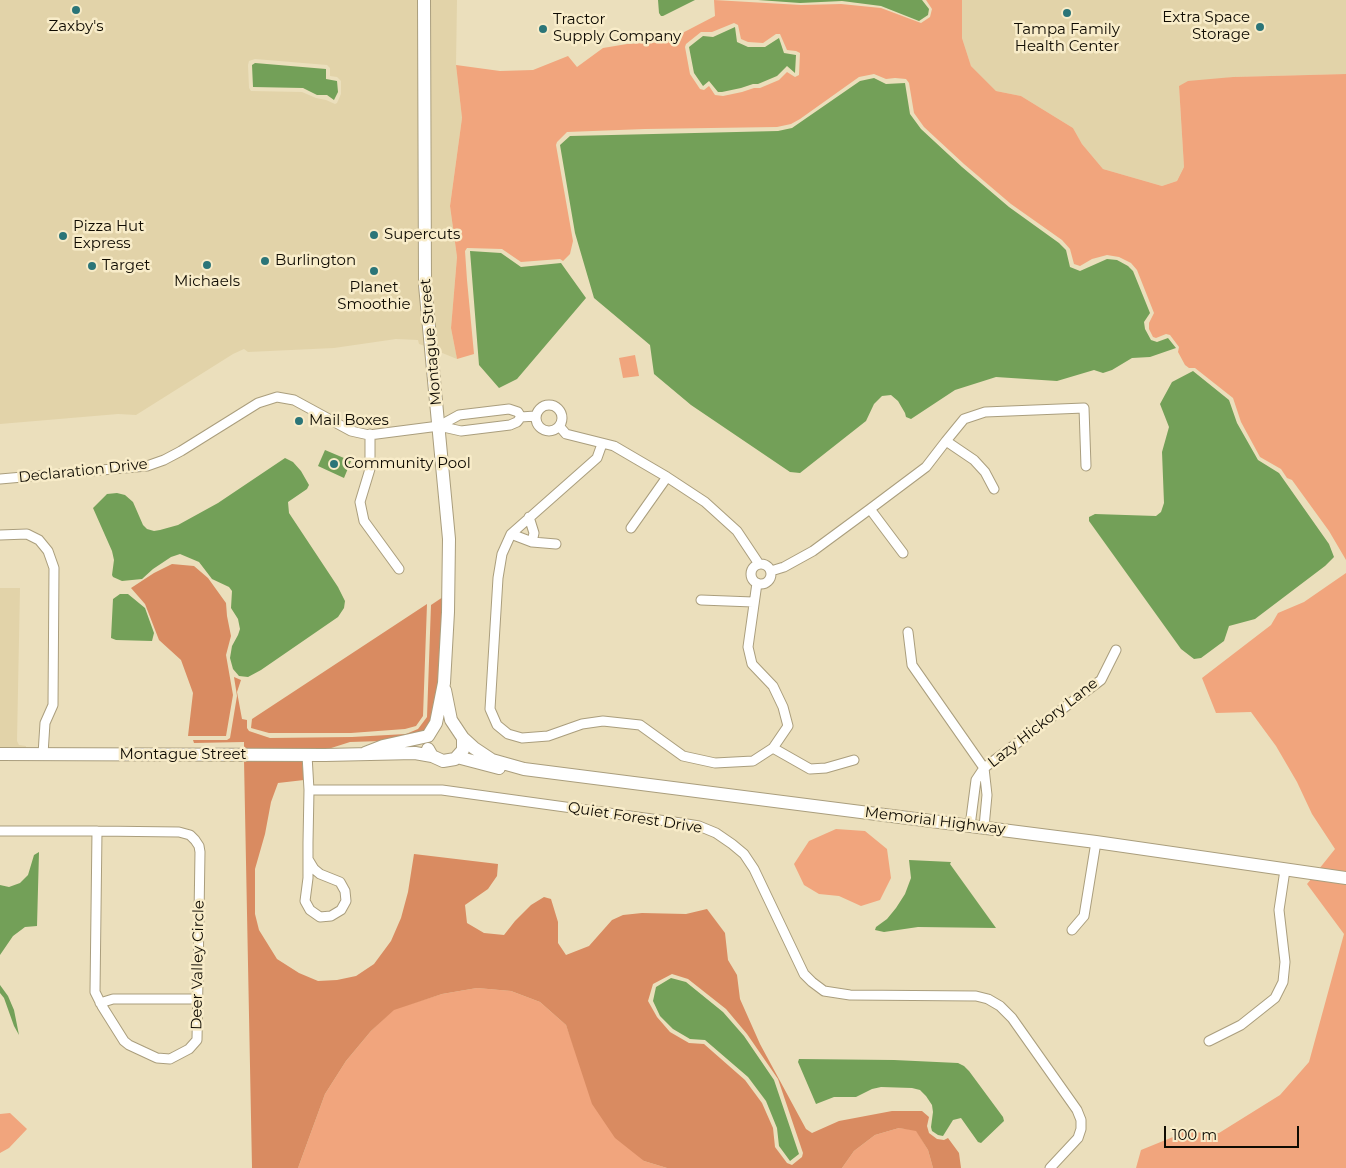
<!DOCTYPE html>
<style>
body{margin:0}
#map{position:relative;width:1346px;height:1168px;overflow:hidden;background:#ebdfbc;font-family:Montserrat,sans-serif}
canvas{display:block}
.scale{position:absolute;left:1164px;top:1126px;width:135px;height:22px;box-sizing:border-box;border:2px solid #0f0b02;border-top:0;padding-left:6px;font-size:15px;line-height:18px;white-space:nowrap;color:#0f0b02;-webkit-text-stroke:4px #f8ecc9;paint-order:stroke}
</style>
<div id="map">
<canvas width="1346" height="1168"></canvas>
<div class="scale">100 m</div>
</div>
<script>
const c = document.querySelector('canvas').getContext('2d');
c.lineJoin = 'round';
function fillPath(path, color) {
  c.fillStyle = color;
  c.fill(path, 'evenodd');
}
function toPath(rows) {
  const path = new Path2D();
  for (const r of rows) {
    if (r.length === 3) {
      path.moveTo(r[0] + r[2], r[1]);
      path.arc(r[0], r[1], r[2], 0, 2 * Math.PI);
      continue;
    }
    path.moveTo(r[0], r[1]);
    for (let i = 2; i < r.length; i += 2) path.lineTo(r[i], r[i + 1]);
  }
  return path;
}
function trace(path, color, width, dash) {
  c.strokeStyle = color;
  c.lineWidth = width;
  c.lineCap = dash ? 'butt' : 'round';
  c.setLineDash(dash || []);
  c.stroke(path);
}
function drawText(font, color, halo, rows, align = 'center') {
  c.font = font + ' Montserrat,sans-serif';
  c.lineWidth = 5;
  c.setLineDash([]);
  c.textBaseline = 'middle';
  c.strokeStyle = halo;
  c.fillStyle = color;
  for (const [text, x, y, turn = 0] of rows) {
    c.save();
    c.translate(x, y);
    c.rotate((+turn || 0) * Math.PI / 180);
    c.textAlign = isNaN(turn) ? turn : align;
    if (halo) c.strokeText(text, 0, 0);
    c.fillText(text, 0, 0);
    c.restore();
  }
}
const built = toPath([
 [0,0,419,0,425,346,419,344,418,340,396,339,334,348,248,352,244,349,233,354,136,415,118,414,0,424],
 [255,59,327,65,330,68,330,76,337,77,341,81,341,94,337,103,335,104,326,100,316,98,302,92,251,91,249,88,248,65,249,61],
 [428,0,457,0,456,65,462,118,450,206,457,257,451,328,457,359,435,350,430,285],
 [962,0,1346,0,1346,74,1233,77,1179,86,1184,167,1177,181,1162,186,1103,169,1082,144,1073,128,1021,96,996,91,971,66,962,38],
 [0,588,20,588,17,741,19,745,26,746,26,749,0,749]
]);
const green = toPath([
 [714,0,801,5,841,4,881,8,921,23,930,17,932,9,926,0,962,0,962,38,971,66,996,91,1021,96,1073,128,1082,144,1103,169,1162,186,1177,181,1184,167,1179,86,1188,81,1233,77,1346,74,1346,560,1329,531,1292,480,1287,478,1281,469,1260,457,1241,422,1233,398,1195,368,1189,368,1185,365,1178,352,1179,347,1170,335,1166,334,1156,338,1153,337,1149,329,1149,323,1154,313,1137,270,1131,263,1119,257,1107,255,1092,259,1080,266,1074,264,1070,249,1062,240,1011,204,964,164,924,127,914,113,909,83,906,79,895,78,886,79,874,74,859,77,800,119,791,124,777,127,645,129,567,132,557,142,556,145,573,241,570,254,563,261,560,259,521,262,502,249,467,248,465,251,467,280,474,354,457,359,451,328,457,257,450,206,462,118,456,65,500,71,533,70,568,56,577,67,603,48,627,44,665,42,715,16],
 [734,23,738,25,741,39,748,42,763,43,776,34,780,34,787,50,796,51,800,53,799,75,795,77,787,72,779,80,760,88,754,88,742,92,723,96,715,95,709,86,704,90,700,89,690,74,685,47,686,44,701,32,712,32],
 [635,355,639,376,623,378,619,358],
 [1346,573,1346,873,1319,869,1335,849,1312,814,1297,782,1276,746,1251,712,1216,713,1202,678,1271,625,1278,613,1304,602],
 [836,829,865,831,887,849,891,878,880,900,861,906,839,896,819,894,804,885,794,864,809,841],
 [1312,878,1346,883,1346,1168,1136,1168,1141,1150,1173,1137,1180,1132,1219,1133,1280,1095,1309,1062,1344,934,1307,884],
 [477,988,511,991,540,1002,566,1025,577,1055,644,1161,667,1168,298,1168,325,1094,346,1061,371,1031,394,1009,442,994],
 [10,1113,27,1129,9,1148,0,1153,0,1114],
 [899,1128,916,1130,928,1150,933,1168,842,1168,854,1151,875,1135]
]);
const forest = toPath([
 [172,564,194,566,208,578,226,603,227,616,231,636,226,655,233,695,226,736,188,736,193,693,181,660,159,640,145,604,131,588,154,573],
 [443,597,439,682,431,721,424,731,382,741,350,742,325,750,244,750,244,742,194,743,193,740,227,740,230,738,237,696,234,677,241,680,237,692,242,719,247,720,247,728,249,731,270,738,352,737,406,734,418,729,427,717,431,605],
 [427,604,423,716,416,726,405,729,351,733,269,733,251,728,252,719],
 [244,760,302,760,304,780,278,783,271,802,265,834,255,869,255,914,259,930,277,959,299,973,318,981,337,980,356,976,374,964,391,941,401,918,408,892,414,854,498,864,497,876,488,889,465,905,467,923,484,933,504,935,515,921,531,905,544,897,551,899,558,922,558,943,566,955,589,946,612,920,623,915,642,913,686,914,707,909,725,933,728,960,737,975,740,999,760,1044,806,1129,812,1133,839,1121,892,1111,922,1111,929,1117,927,1126,929,1133,937,1139,944,1140,948,1138,959,1153,961,1168,933,1168,928,1150,916,1131,899,1128,875,1135,854,1151,842,1168,667,1168,644,1161,615,1138,592,1104,566,1025,540,1002,511,991,477,988,442,994,394,1010,371,1031,346,1061,325,1094,298,1168,252,1168],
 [672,974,688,979,726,1009,747,1034,778,1079,803,1153,802,1157,792,1165,787,1163,775,1147,773,1128,762,1103,745,1080,704,1044,689,1043,670,1032,657,1017,648,1001,653,984]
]);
const water = toPath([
 [658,0,695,0,663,16,661,16,659,13],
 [758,0,922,0,929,9,928,15,919,21,881,6,842,1,800,3],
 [735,27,737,42,748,47,765,47,779,38,784,53,796,55,795,73,787,66,777,76,758,84,753,84,741,88,722,92,718,92,709,81,703,86,694,73,689,47,703,36,713,37],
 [255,63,326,69,326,79,337,81,338,92,334,100,327,95,317,95,303,88,253,87,252,65],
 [874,78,886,84,905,83,910,114,921,129,962,167,1009,207,1059,243,1066,250,1070,267,1080,271,1107,259,1117,260,1128,266,1133,271,1150,313,1144,322,1145,329,1151,340,1157,342,1168,338,1176,348,1150,357,1132,358,1112,370,1103,373,1094,370,1057,381,996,377,955,390,911,419,906,417,905,413,898,401,891,395,882,396,874,404,866,421,800,473,790,472,691,405,654,374,650,345,594,298,575,233,560,145,570,136,778,131,792,128,860,81],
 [470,251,501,253,521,267,561,263,586,298,517,379,499,388,479,365],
 [1193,371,1229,400,1237,423,1258,460,1279,473,1329,544,1334,557,1325,566,1255,619,1229,626,1224,641,1201,658,1194,659,1181,649,1089,521,1089,517,1095,514,1156,516,1161,512,1164,503,1162,452,1169,427,1160,404,1172,382],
 [325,450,351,461,344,478,318,466],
 [285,458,293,462,301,471,309,485,307,489,288,502,289,513,338,587,345,601,344,608,338,617,261,670,248,677,239,676,233,669,230,658,232,646,238,635,240,629,238,619,231,608,232,591,229,587,212,579,199,562,180,554,171,557,153,569,142,579,122,581,113,577,112,575,114,560,112,551,93,508,107,494,117,493,125,495,133,502,143,525,147,529,154,531,160,530,178,525,218,503],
 [120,594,128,594,145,608,154,633,152,641,116,640,111,638,113,599],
 [39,852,37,926,25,927,13,936,0,955,0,885,9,887,20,883,28,875,34,855],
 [909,860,951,862,950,864,996,928,918,927,884,932,875,930,876,927,887,919,896,908,905,894,911,878],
 [671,978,686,982,723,1012,744,1036,774,1080,799,1154,790,1161,779,1146,777,1128,766,1101,748,1077,705,1040,690,1039,673,1029,660,1016,653,1001,656,987],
 [0,985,8,996,14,1010,19,1035,14,1026,4,998,0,993],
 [799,1059,894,1060,958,1063,964,1066,969,1071,1003,1117,1004,1121,981,1143,978,1142,961,1118,953,1120,943,1136,938,1135,932,1131,931,1127,933,1112,932,1105,926,1096,920,1090,912,1088,881,1087,872,1089,856,1097,834,1097,816,1104,798,1062]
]);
const street = toPath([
 [549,418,13],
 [439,426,461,431,510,425,517,422,521,417,535,416],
 [560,427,566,434,614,446,667,477],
 [370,434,370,469,360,502,364,521,399,569],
 [0,479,147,466,164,460,181,451,258,403,277,397,294,400,351,431,369,435,439,426,459,415,509,409,518,412,521,417],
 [994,489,985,472,974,460,946,441,964,419,985,412,1084,408,1086,466],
 [529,517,534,533,532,542],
 [631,528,667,477,705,502,737,531,759,564],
 [511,534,502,554,498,578,490,709,497,725,508,734,522,738,548,736,582,724,603,721,640,725,683,756,715,763,753,761,773,748,810,769,826,768,854,760],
 [0,535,27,534,39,540,48,551,54,568,53,705,45,723,43,754],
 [556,544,532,542,511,534,597,458,602,444],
 [903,553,870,509,926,467,946,441],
 [761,574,10],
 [771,571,784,567,813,551,870,509],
 [757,583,748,647,752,664,773,686,783,707,788,726,773,748],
 [701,600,753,602],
 [908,632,912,665,984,768,987,795,984,827],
 [307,755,309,790,308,842,308,878,305,901,310,910,320,917,331,916,341,910,346,901,345,891,340,882,320,874,314,869,308,859],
 [309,790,442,790,681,823,699,826,716,833,732,844,744,854,754,869,804,974,812,982,824,991,850,995,976,996,988,999,1000,1006,1012,1018,1077,1110,1081,1120,1081,1129,1078,1138,1050,1168],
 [970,826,976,780,984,768,1101,680,1116,650],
 [0,831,97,831,179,832,190,835,195,840,199,846,200,852,197,1040,189,1049,170,1059,157,1058,129,1045,124,1041,102,1006,95,992,97,831],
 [1072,930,1084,916,1096,842],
 [100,1003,113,999,197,999],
 [1209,1041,1241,1025,1275,998,1283,982,1285,962,1279,910,1285,870]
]);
const secondary = toPath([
 [463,738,474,748,492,760,524,769,1096,842,1346,878],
 [428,749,432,756,443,761,455,759,463,750,463,738,451,720,445,690],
 [365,753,383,746,428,736,436,723,444,683,448,612,449,539,425,285,424,0],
 [0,754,325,755,415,753,432,756],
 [457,757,499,768]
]);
const markers = [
 [76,10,5,"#2b7578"],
 [1067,13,5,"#2b7578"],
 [1260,27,5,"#2b7578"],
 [543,29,5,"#2b7578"],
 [374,235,5,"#2b7578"],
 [63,236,5,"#2b7578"],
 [265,261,5,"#2b7578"],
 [207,265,5,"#2b7578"],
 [92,266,5,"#2b7578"],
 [374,271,5,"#2b7578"],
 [299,421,5,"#2b7578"],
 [334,464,5,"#2b7578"]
];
const poiNames = [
 ["Extra Space",1250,18,"right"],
 ["Storage",1250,35,"right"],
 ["Tractor",553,20],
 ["Supply Company",553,37],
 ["Zaxby's",76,27,"center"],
 ["Tampa Family",1067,30,"center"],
 ["Health Center",1067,47,"center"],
 ["Pizza Hut",73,227],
 ["Express",73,244],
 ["Supercuts",384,235],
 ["Burlington",275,261],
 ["Target",102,266],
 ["Michaels",207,282,"center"],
 ["Planet",374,288,"center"],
 ["Smoothie",374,305,"center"],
 ["Mail Boxes",309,421],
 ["Community Pool",344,464]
];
const streetNames = [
 ["Montague Street",431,342,-95],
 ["Declaration Drive",83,471,-6],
 ["Lazy Hickory Lane",1043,723,-38],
 ["Montague Street",183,755],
 ["Quiet Forest Drive",635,818,9],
 ["Memorial Highway",935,821,7],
 ["Deer Valley Circle",198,965,-89]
];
fillPath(built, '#e2d3a9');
fillPath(green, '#f1a57d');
fillPath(forest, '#d98b61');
fillPath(water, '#73a058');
trace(street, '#aa9e7d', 11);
trace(secondary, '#aa9e7d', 14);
trace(street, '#fff', 9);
trace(secondary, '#fff', 12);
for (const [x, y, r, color] of markers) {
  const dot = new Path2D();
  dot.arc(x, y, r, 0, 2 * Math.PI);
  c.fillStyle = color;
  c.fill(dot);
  trace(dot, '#f8ecc9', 2);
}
drawText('15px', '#0f0b02', '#f8ecc9', poiNames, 'left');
drawText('15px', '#0f0b02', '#f8ecc9', streetNames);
</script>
